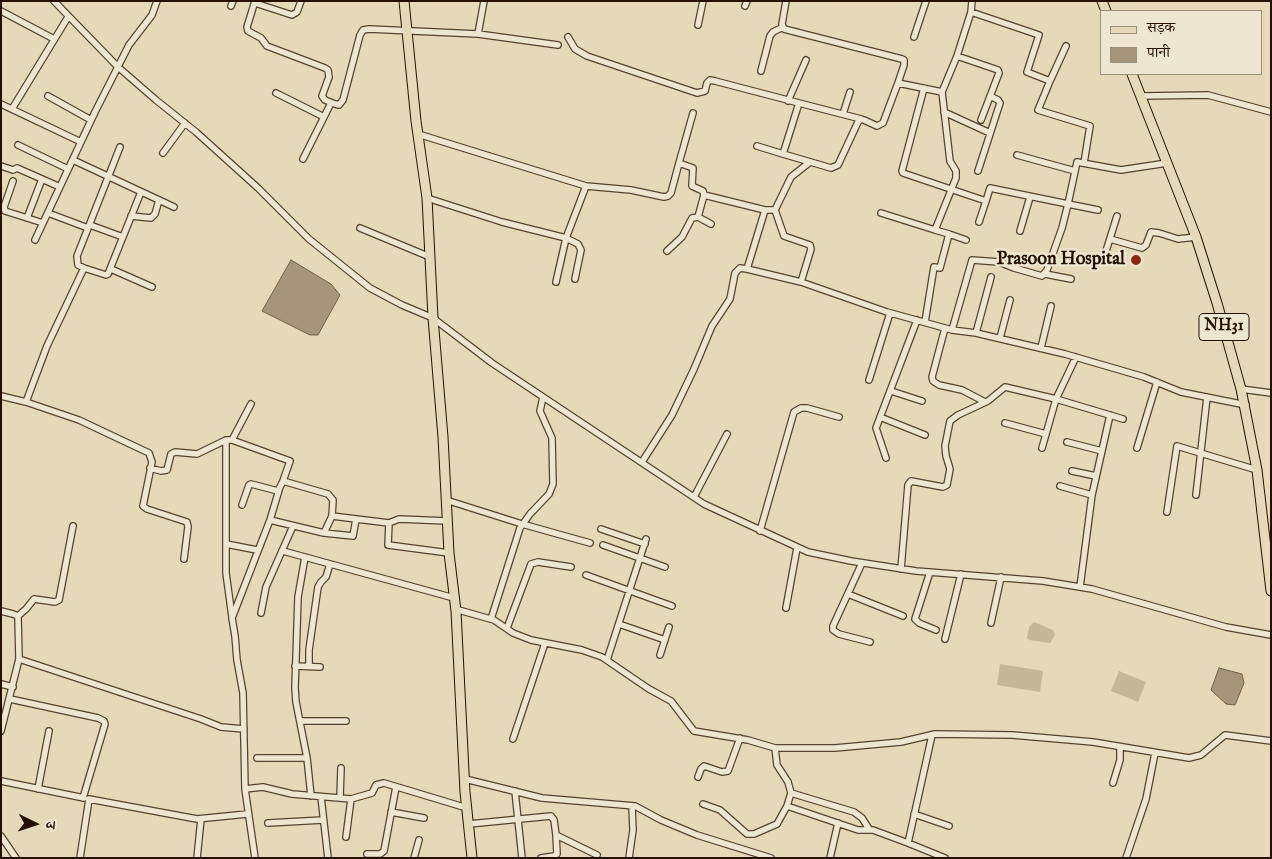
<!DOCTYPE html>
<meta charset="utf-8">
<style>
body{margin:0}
#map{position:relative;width:1272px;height:859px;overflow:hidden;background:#e6d9ba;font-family:"IM FELL English","Noto Serif Devanagari",serif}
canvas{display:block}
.frame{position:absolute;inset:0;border:2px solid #251000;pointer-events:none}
.legend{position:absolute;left:1100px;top:10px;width:162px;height:65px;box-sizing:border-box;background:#efe6d2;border:1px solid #9e907e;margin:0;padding:6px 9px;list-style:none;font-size:15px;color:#251000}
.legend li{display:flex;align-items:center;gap:10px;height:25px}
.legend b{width:25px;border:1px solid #9e907e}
.north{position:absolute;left:10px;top:799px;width:50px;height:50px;-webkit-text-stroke:4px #efe6d2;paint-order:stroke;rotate:94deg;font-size:14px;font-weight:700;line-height:20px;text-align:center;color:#251000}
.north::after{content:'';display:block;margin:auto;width:18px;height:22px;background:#251000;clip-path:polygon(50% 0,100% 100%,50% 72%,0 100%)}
</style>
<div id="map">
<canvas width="1272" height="859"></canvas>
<div class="frame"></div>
<ul class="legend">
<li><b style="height:6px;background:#e6d9ba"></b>सड़क</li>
<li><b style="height:14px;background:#a4957b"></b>पानी</li>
</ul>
<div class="north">उ</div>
</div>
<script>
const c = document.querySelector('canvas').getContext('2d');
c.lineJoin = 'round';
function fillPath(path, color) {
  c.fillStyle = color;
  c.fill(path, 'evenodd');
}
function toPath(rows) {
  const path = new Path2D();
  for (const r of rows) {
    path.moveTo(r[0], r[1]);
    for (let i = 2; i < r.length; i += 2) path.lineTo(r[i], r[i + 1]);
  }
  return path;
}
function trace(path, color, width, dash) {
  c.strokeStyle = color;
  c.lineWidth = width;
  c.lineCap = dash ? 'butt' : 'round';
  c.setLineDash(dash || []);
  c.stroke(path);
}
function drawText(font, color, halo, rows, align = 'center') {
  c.font = font + ' "IM FELL English",serif';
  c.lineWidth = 4.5;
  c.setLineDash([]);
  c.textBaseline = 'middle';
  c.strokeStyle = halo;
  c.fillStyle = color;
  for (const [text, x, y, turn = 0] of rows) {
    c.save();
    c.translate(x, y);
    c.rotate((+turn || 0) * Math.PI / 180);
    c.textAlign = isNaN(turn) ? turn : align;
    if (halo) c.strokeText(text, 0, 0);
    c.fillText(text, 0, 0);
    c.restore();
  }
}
const green = toPath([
 [1034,622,1053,630,1055,635,1050,643,1029,640,1027,638,1029,627],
 [1000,664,1043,671,1040,692,997,685],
 [1119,671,1146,682,1138,702,1111,691]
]);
const water = toPath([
 [291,260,331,284,340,295,318,335,310,335,262,311,291,260],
 [1219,668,1242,674,1244,683,1235,705,1226,704,1211,690,1219,668]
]);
const minor = toPath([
 [54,1,118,67,156,100,196,132,258,188,309,239,370,288,402,305,433,318,492,363,704,504,808,552,851,561,916,571,1043,581,1092,589,1226,627,1271,635],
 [255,1,247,27,248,31,261,38,267,46,325,68,328,70,329,77,322,96,325,100,335,104,339,105,343,100,360,35,363,30,369,29,478,34,558,45],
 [786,1,782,24,784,29,902,59,904,60,904,65,898,83],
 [255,3,292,15,297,12,301,1],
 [231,6,233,1],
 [745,6,747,1],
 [1,11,54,39],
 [971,12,1039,35,1027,72,1050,81,1038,110,1090,126,1084,163],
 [698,25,703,1],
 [478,34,484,1],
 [568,37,575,49,587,56,697,93,705,91,707,83,710,80,715,81,799,103,783,154,831,168,838,165,858,122,861,119,864,120,877,126,883,123,898,83,942,92],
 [914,37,926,1],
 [957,56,998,70,999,73,981,120],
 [761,71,770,36,773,32,783,27],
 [1050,81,1066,46],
 [924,88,902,171,903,173,986,201,990,188,1068,204,1077,162,1121,170,1167,163],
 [276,93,324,117],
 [48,96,91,120],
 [1141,96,1208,95,1271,112],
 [788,101,806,60],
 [799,103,861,119],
 [1,104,81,142],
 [12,109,68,17],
 [944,112,990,133],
 [843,114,850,92],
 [418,134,586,186],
 [18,145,68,169],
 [757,146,783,154],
 [163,153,185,123],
 [1017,155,1075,171],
 [303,159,331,103],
 [73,160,174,207],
 [679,163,693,113],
 [1,166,13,170,17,168,60,187],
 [978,171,1000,103,998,100,990,96],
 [13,181,4,207,5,211,43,223],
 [704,195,698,217,711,224],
 [427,198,502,222,566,238,586,186,631,190,664,197,668,196,671,193,679,163,693,168,692,186,703,191,704,195,765,210],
 [775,210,784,236,810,245,811,249,801,282],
 [48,213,88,228],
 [881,213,935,230],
 [131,216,151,218,155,214,159,200],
 [27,218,42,179],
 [979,222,986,201],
 [90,225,123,237],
 [360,228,430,257],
 [1020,231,1030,197],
 [949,234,966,240],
 [1110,239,1142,248,1146,245,1151,232,1159,233,1178,239,1196,237],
 [35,240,95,112,129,45,152,15,157,1],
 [667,251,682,237,692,218,698,217],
 [1106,251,1117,216],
 [84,268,106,275,108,274,141,192],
 [111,269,152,287],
 [747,269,801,282,887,312,952,330,976,333,1065,354,1144,377,1181,392,1246,405],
 [1045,274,1071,279],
 [556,282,566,238,578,244,581,250,575,279],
 [925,322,934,267,940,268,949,234,935,230,956,178,956,171,950,161,942,92,957,56,971,12,972,1],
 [945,328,932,377,933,381,939,385,962,390,985,402],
 [952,330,972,260,999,262,1014,268,1042,276,1047,270,1062,228,1068,204,1098,210],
 [976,333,991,277],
 [1000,338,1010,300],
 [1041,348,1051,306],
 [869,380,890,313],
 [1241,389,1271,393],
 [891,391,922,401],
 [1,396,26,402,79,420,149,453,152,462,143,506,147,509,187,522,188,527,184,559],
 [26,402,47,346,84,268,78,265,77,256,120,147],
 [880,417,925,435],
 [1005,423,1046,434],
 [226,440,226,573,232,617],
 [232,440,251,404],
 [1067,442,1102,451],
 [1042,448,1056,399,1123,419],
 [1137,448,1157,382],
 [886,458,876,428,917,320],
 [642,462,672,415,694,369,712,326,730,299,735,273,740,268,747,269,765,210,775,210,791,177,810,162],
 [150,468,161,471,167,470,171,454,175,452,197,454,226,440,232,440,290,461,283,481,328,494,333,500,332,516],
 [1072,471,1096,476],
 [1060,486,1092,495],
 [1196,495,1207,397],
 [694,497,727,434],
 [446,500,522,524,590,543],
 [242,505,249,485,251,484,278,491,283,481],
 [1167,512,1177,446,1257,470],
 [270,520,279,490],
 [389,523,399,519,447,521],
 [601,529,645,544],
 [760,531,794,412,801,408,807,408,839,417],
 [324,533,353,536,356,519],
 [226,544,257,550],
 [603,545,665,567],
 [283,551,454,598],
 [305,557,298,597,295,688,296,702,307,758,311,796],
 [862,563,833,626,833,630,839,634,870,642],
 [901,569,908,485,911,481,943,487,947,485,950,469,946,456,945,446,950,421,958,415,988,401,1005,387,1056,399,1076,357],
 [930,572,915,619,919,623,936,630],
 [586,575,672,606],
 [1080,587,1092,495,1110,415],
 [848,594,903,616],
 [786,608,797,548],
 [455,609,494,620,513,633,531,640,582,650,602,657,649,689,671,701,694,731,748,740,775,748,835,748,901,742,935,734,1012,735,1093,742,1189,758,1201,755,1225,735,1271,741],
 [1,611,13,614,18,616,19,659,201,719,221,727,244,729],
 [261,613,266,587,293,526],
 [18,616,26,609,34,599,55,602,59,600,73,526],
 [491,619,520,528,530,514,549,494,553,484,552,438,540,411,543,397],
 [991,623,1001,577],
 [619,624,665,640],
 [507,628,531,564,538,562,571,567],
 [945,639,961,574],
 [660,655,669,627],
 [607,660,646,539],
 [295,666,320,667],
 [309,666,309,650,318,587,321,582,326,577,330,564],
 [1,684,13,687],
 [10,699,98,718,104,721,105,724,83,798],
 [300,721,346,721],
 [1,731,19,659],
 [513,739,545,643],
 [257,758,307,758],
 [698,777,701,769,704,766,722,772,728,771,740,738],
 [465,779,542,798,635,806,661,820,697,835,771,858],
 [1,781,84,798],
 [1113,783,1120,760,1120,747],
 [38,789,49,731],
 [245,789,263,787,292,794,351,799,372,793,376,785,384,783,467,808],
 [515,791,522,858],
 [791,793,854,812,862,818,869,829],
 [321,797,328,858],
 [340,798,341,768],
 [703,804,720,810,747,834,754,834,777,824,787,806,791,793,788,782,777,765,775,748],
 [787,806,858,830,873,830,908,843,932,735],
 [391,812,424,818],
 [914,814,949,826],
 [268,823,323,820],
 [469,824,551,816,554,820,556,835,597,855],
 [1,836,16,858],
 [346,837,351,799],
 [908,843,945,858],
 [367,854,380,854,384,851,396,787],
 [80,858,89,799,197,819,247,814],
 [197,858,201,819],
 [255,858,245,789,243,693,237,660,235,636,232,618,270,520,324,533,332,516,389,523,388,545,449,553],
 [414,858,419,840],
 [541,858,554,856,557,854,556,835],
 [629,858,633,830,632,806],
 [830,858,838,823],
 [1126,858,1146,799,1155,753]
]);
const primary = toPath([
 [404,1,416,121,427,198,433,318,443,437,449,553,456,611,465,792,472,858]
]);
const trunk = toPath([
 [1102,1,1106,11],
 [1132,74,1196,237,1217,303,1241,389,1257,470,1271,591]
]);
const markers = [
 [1136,260,6,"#8f2418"]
];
const shields = [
 [1224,327,50]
];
const shieldNames = [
 ["NH31",1224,327]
];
const poiNames = [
 ["Prasoon Hospital",1125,260]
];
fillPath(green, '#c5b79a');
fillPath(water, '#a4957b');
trace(water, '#71604a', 1);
trace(minor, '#55422e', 8);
trace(primary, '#251000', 11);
trace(trunk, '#251000', 11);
trace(minor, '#efe6d2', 5.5);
trace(primary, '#e6d9ba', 9);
trace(trunk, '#e6d9ba', 9);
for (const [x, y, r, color] of markers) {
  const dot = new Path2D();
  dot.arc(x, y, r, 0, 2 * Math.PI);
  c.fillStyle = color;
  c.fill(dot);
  trace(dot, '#efe6d2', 2);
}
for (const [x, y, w] of shields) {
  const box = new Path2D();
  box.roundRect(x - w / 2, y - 13.5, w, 27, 4);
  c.fillStyle = '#efe6d2';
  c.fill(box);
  trace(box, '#251000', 1);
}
drawText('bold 16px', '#251000', null, shieldNames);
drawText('bold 18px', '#251000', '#efe6d2', poiNames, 'right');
</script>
